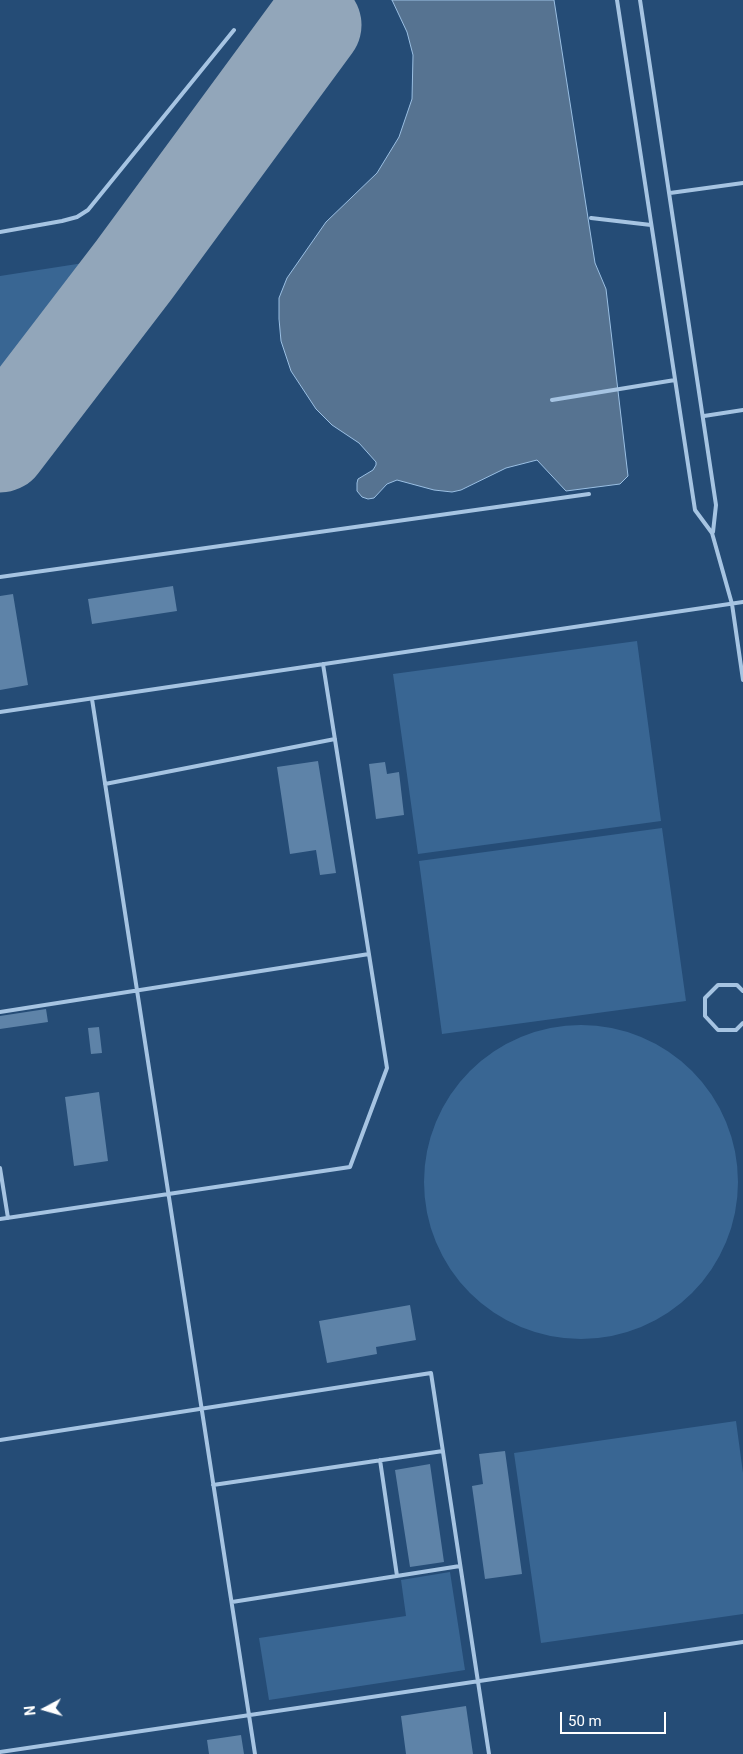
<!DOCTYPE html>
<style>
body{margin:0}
#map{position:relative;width:743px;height:1754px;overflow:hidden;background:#254c76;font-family:Roboto,sans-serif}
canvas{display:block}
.north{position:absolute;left:20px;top:1684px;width:50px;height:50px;-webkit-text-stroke:4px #254c76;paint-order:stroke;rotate:264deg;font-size:14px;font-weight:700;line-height:20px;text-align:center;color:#fff}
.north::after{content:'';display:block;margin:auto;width:18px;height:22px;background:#fff;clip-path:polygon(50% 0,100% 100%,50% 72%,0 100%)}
.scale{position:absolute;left:560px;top:1712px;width:106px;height:22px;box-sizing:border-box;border:2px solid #fff;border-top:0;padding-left:6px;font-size:15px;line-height:18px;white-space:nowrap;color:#fff;-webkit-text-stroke:4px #254c76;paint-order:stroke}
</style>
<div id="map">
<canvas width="743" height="1754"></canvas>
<div class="north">N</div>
<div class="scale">50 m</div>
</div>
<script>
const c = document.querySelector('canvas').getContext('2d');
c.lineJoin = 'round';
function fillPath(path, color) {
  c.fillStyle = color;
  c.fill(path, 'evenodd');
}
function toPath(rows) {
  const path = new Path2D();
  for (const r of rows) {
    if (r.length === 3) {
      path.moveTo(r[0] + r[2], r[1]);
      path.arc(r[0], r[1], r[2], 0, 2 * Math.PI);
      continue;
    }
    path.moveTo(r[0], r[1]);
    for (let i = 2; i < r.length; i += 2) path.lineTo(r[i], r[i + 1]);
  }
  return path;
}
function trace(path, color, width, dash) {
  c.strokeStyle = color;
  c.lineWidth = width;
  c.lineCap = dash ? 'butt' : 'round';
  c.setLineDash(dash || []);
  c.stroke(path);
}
const green = toPath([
 [90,262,4,374,0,373,0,276],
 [637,641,661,821,418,854,393,674],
 [662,828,686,1001,442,1034,419,861],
 [581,1182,157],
 [736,1421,743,1473,743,1614,541,1643,514,1453],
 [450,1572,465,1670,269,1700,259,1638,406,1616,401,1580]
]);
const water = toPath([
 [392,0,554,0,595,263,606,289,628,476,620,484,566,491,537,460,506,468,461,490,452,492,434,490,397,480,387,484,374,498,368,499,362,497,357,491,357,483,358,479,373,470,376,465,376,462,359,443,332,425,316,409,291,371,281,341,279,319,279,298,287,278,326,222,377,173,399,137,412,99,413,55,407,32,392,0]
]);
const runway = toPath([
 [0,445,134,270,314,25]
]);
const building = toPath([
 [173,586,177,611,92,624,88,599],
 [13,594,28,685,0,690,0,596],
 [318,761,336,873,320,875,316,850,290,854,277,767],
 [385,762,387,774,399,772,404,815,376,819,369,764],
 [46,1009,48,1022,0,1029,0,1016],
 [99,1027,102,1053,91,1054,88,1028],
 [99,1092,108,1161,74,1166,65,1097],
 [410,1305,416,1340,376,1347,377,1354,327,1363,319,1321],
 [505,1451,522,1574,485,1579,472,1486,483,1484,479,1454],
 [430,1464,444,1562,410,1567,395,1470],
 [466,1706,473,1754,406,1754,401,1716],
 [241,1735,244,1754,209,1754,207,1740]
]);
const lane = toPath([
 [617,0,695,510,712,533,732,604,743,680],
 [640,0,716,505,713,532],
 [670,193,743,183],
 [591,218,651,225],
 [0,232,62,221,77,217,88,210,234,30],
 [552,400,675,380],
 [704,416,743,410],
 [0,577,589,494],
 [92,699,255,1754],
 [0,712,743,602],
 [105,784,335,739],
 [743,991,737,985,718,985,705,998,705,1016,718,1030,736,1030,743,1023],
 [0,1012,369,954],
 [0,1168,8,1218],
 [0,1219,350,1167,387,1068,323,664],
 [0,1440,431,1373,489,1754],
 [380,1460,397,1576],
 [213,1485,443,1451],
 [232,1602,460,1566],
 [0,1752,743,1642]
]);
fillPath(green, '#396693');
fillPath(water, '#567391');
trace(water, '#9abfe3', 1);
trace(runway, '#92a6ba', 95);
fillPath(building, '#5e83a8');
trace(lane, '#a6c4e2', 4);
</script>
